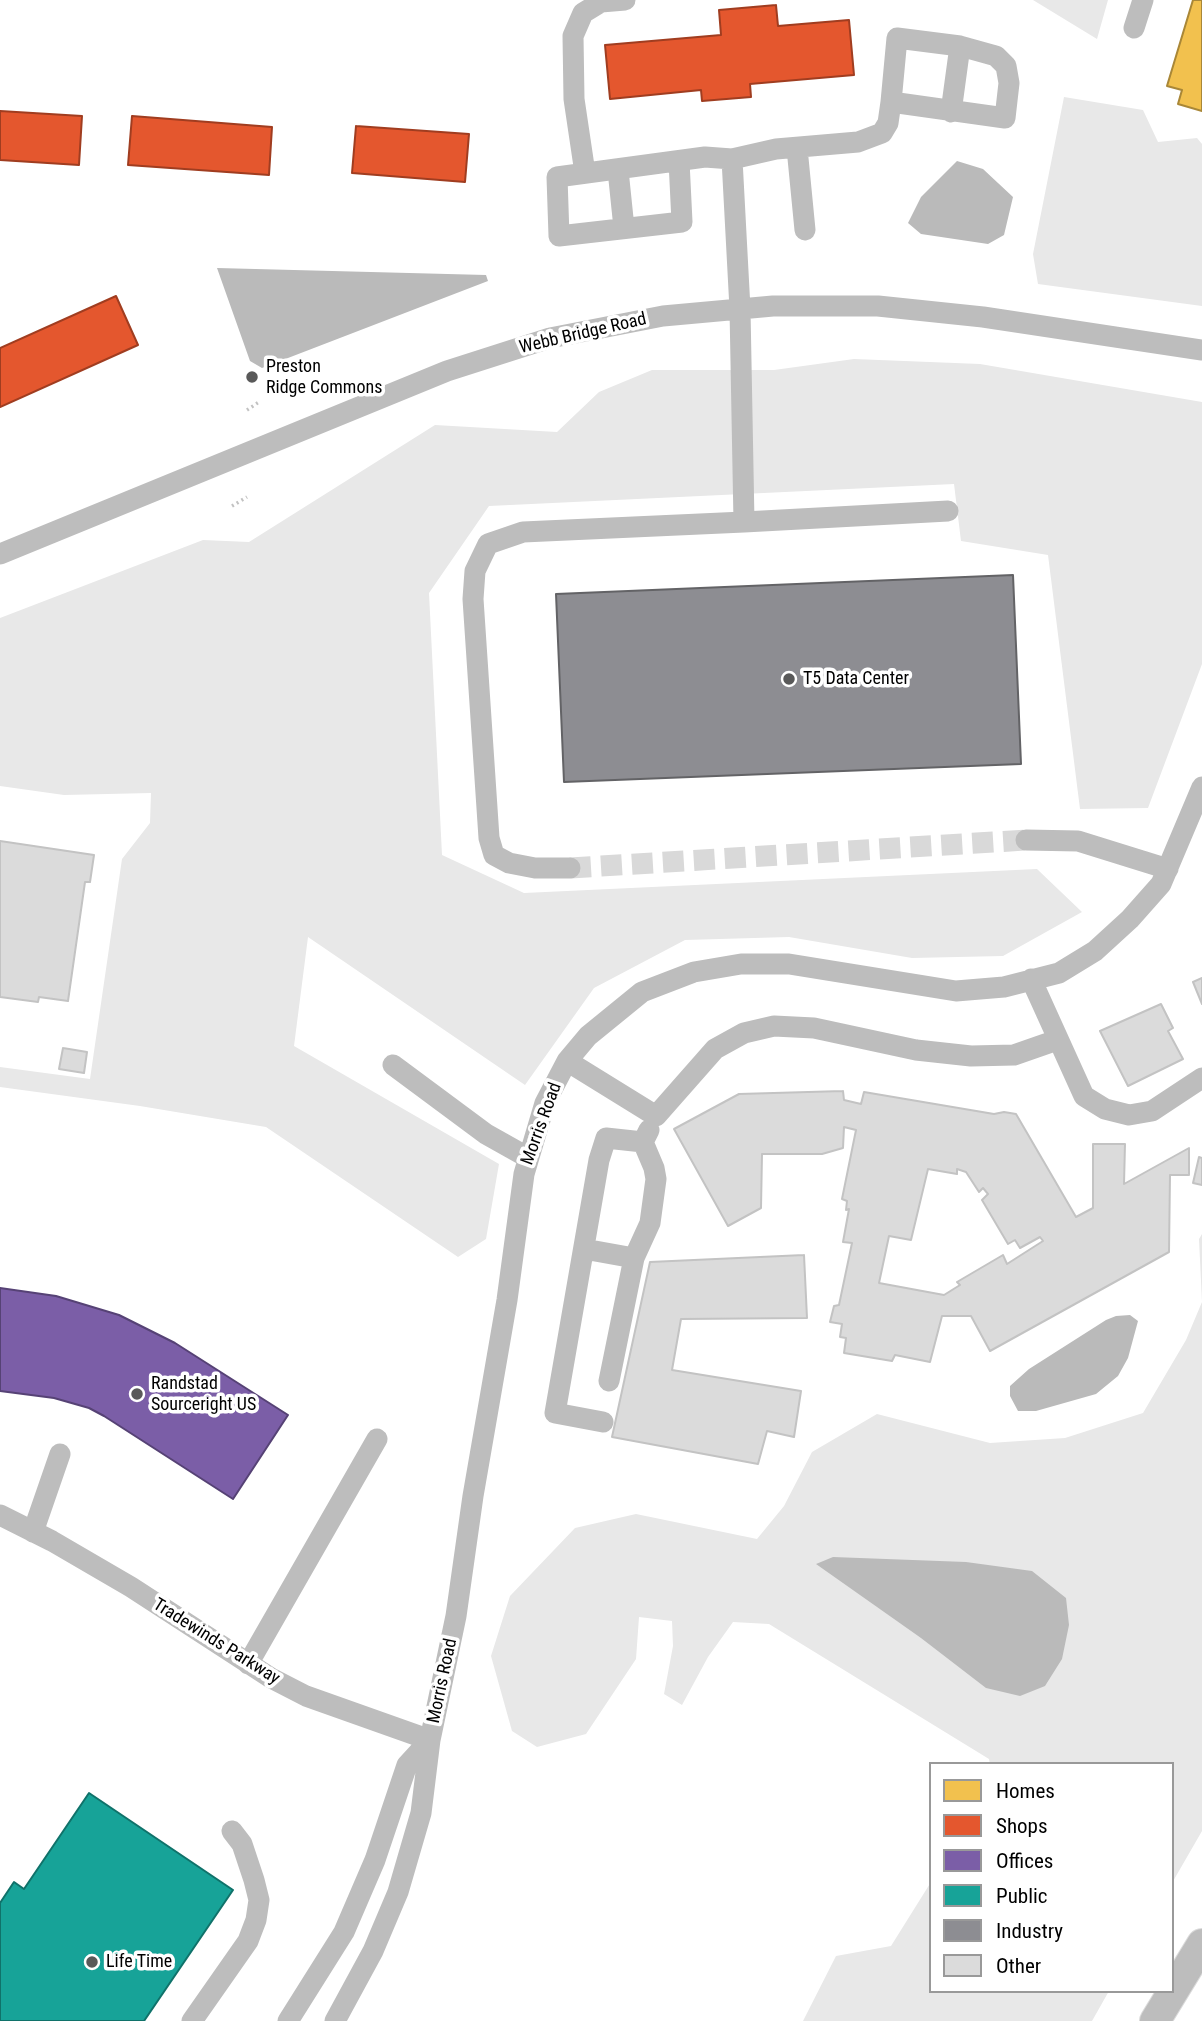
<!DOCTYPE html>
<style>
body{margin:0}
#map{position:relative;width:1202px;height:2021px;overflow:hidden;background:#fff;font-family:"Roboto Condensed",sans-serif}
canvas{display:block}
.legend{position:absolute;left:929px;top:1762px;width:245px;height:231px;box-sizing:border-box;background:#fff;border:2px solid #999;margin:0;padding:9px 12px;list-style:none;font-size:21px;color:#000}
.legend li{display:flex;align-items:center;gap:14px;height:35px}
.legend b{width:35px;border:2px solid #999}
</style>
<div id="map">
<canvas width="1202" height="2021"></canvas>
<ul class="legend">
<li><b style="height:19px;background:#f2c14e"></b>Homes</li>
<li><b style="height:19px;background:#e4572e"></b>Shops</li>
<li><b style="height:19px;background:#7b5ea7"></b>Offices</li>
<li><b style="height:19px;background:#17a398"></b>Public</li>
<li><b style="height:19px;background:#8d8d92"></b>Industry</li>
<li><b style="height:19px;background:#dbdbdb"></b>Other</li>
</ul>
</div>
<script>
const c = document.querySelector('canvas').getContext('2d');
c.lineJoin = 'round';
function fillPath(path, color) {
  c.fillStyle = color;
  c.fill(path, 'evenodd');
}
function toPath(rows) {
  const path = new Path2D();
  for (const r of rows) {
    path.moveTo(r[0], r[1]);
    for (let i = 2; i < r.length; i += 2) path.lineTo(r[i], r[i + 1]);
  }
  return path;
}
function trace(path, color, width, dash) {
  c.strokeStyle = color;
  c.lineWidth = width;
  c.lineCap = dash ? 'butt' : 'round';
  c.setLineDash(dash || []);
  c.stroke(path);
}
function drawText(font, color, halo, rows, align = 'center') {
  c.font = font + ' "Roboto Condensed",sans-serif';
  c.lineWidth = 7;
  c.setLineDash([]);
  c.textBaseline = 'middle';
  c.strokeStyle = halo;
  c.fillStyle = color;
  for (const [text, x, y, turn = 0] of rows) {
    c.save();
    c.translate(x, y);
    c.rotate((+turn || 0) * Math.PI / 180);
    c.textAlign = isNaN(turn) ? turn : align;
    if (halo) c.strokeText(text, 0, 0);
    c.fillText(text, 0, 0);
    c.restore();
  }
}
const green = toPath([
 [1033,0,1108,0,1097,39],
 [1064,97,1143,110,1158,142,1197,138,1202,144,1202,306,1038,284,1033,254],
 [854,359,980,364,1202,402,1202,664,1148,808,1080,809,1048,555,961,541,954,484,489,506,429,593,442,855,524,893,1037,869,1082,912,1003,956,912,958,789,937,685,940,594,988,525,1085,308,937,294,1046,499,1164,486,1239,458,1257,266,1127,140,1106,0,1087,0,1067,90,1079,122,859,150,823,151,793,64,795,0,786,0,618,203,540,249,542,435,425,557,432,599,392,652,370,774,370],
 [1202,1234,1202,1831,1172,1883,1172,1764,990,1764,989,1759,769,1624,733,1622,708,1657,682,1705,664,1694,673,1646,672,1621,639,1617,636,1659,586,1734,537,1747,512,1731,491,1656,510,1596,575,1528,636,1514,757,1539,784,1506,812,1452,877,1414,990,1443,1065,1438,1143,1413,1186,1340,1202,1302,1199,1239],
 [931,1882,931,1991,1109,1991,1092,2021,803,2021,836,1956,891,1946]
]);
const water = toPath([
 [957,161,983,169,1013,197,1004,235,988,244,921,234,908,223,921,197],
 [217,268,486,275,488,281,262,368,250,361],
 [1130,1315,1138,1321,1128,1358,1118,1376,1096,1394,1036,1411,1018,1411,1010,1396,1010,1386,1029,1369,1106,1320,1116,1316],
 [833,1557,966,1562,1032,1571,1066,1598,1069,1625,1062,1659,1045,1686,1020,1696,986,1688,921,1638,816,1564]
]);
const homes = toPath([
 [1193,0,1202,0,1202,111,1178,104,1182,90,1167,86,1193,0]
]);
const shops = toPath([
 [776,5,778,26,849,20,854,75,750,84,751,97,702,101,701,90,610,99,605,45,721,35,719,10,776,5],
 [0,111,82,116,79,165,0,160,0,111],
 [132,116,272,127,269,175,128,165,132,116],
 [356,126,469,134,465,182,352,173,356,126],
 [116,296,138,345,0,407,0,348,116,296]
]);
const offices = toPath([
 [0,1288,56,1296,119,1315,175,1343,288,1415,233,1499,104,1416,89,1408,54,1398,0,1391,0,1288]
]);
const public = toPath([
 [89,1793,233,1890,144,2021,0,2021,0,1903,14,1882,24,1889,89,1793]
]);
const industry = toPath([
 [1013,575,1021,764,564,782,556,594,1013,575]
]);
const building = toPath([
 [0,841,94,855,90,882,85,882,68,1001,39,997,38,1002,0,997,0,841],
 [1202,978,1202,1004,1193,982,1202,978],
 [1161,1004,1173,1028,1168,1031,1183,1059,1128,1086,1100,1031,1161,1004],
 [63,1048,87,1052,84,1073,59,1069,63,1048],
 [843,1091,844,1100,861,1104,864,1092,994,1114,1004,1112,1016,1114,1076,1217,1093,1208,1093,1144,1125,1144,1124,1184,1189,1148,1189,1175,1170,1175,1169,1252,990,1351,971,1316,942,1316,930,1362,895,1355,892,1361,844,1353,846,1338,840,1337,842,1324,830,1322,834,1306,839,1305,852,1243,843,1242,849,1209,846,1210,847,1201,842,1199,856,1130,844,1127,843,1148,822,1154,762,1154,761,1208,728,1226,674,1129,739,1094,843,1091],
 [928,1169,957,1174,957,1169,966,1172,979,1192,983,1188,988,1194,982,1200,1008,1244,1015,1240,1020,1248,1040,1237,1043,1241,1007,1264,1003,1255,957,1282,960,1285,944,1295,879,1283,889,1236,911,1240,928,1169],
 [1199,1157,1202,1158,1202,1185,1193,1183,1199,1157],
 [804,1255,807,1318,681,1319,672,1370,801,1391,794,1437,767,1431,758,1464,612,1437,650,1262,804,1255]
]);
const minorTunnel = toPath([
 [570,868,1026,840]
]);
const path = toPath([
 [247,410,259,402],
 [232,506,247,497]
]);
const minor = toPath([
 [1134,28,1143,0],
 [951,112,960,46],
 [797,148,805,230],
 [679,161,682,222,559,236,557,177,705,157,732,159],
 [618,170,624,228],
 [585,173,574,99,573,36,583,13,601,2,625,0],
 [744,522,948,511],
 [0,554,447,371,550,338,663,316,773,306,878,306,983,317,1202,350],
 [1026,840,1078,841,1168,869],
 [570,868,535,868,509,863,494,855,489,838,473,599,475,571,488,544,523,532,744,522,740,309,732,159,776,149,858,142,882,133,888,123,891,102,897,38,960,46,996,56,1006,66,1009,83,1005,118,891,102],
 [1031,979,1084,1096,1105,1109,1129,1115,1152,1111,1202,1078],
 [567,1061,656,1116,715,1049,744,1033,774,1026,814,1028,916,1050,971,1056,1014,1055,1057,1040],
 [393,1065,486,1134,527,1157],
 [584,1249,634,1258,609,1381],
 [634,1258,650,1223,656,1179,654,1168,643,1142,649,1130],
 [603,1422,555,1413,599,1160,606,1138,643,1142],
 [0,1515,52,1541,131,1587,271,1678,306,1696,430,1740],
 [33,1532,60,1454],
 [248,1664,377,1439],
 [192,2021,248,1941,256,1920,259,1900,254,1880,242,1844,232,1831],
 [288,2021,344,1932,375,1860,407,1765,430,1740],
 [335,2021,373,1951,398,1892,421,1813,430,1740,456,1616,473,1496,507,1300,524,1174,545,1103,567,1061,588,1036,642,992,694,972,741,964,789,964,956,991,1004,987,1059,973,1095,951,1130,919,1161,884,1202,787]
]);
const highway = toPath([
 [1155,2021,1202,1944]
]);
const markers = [
 [252,377,7,"#595959"],
 [789,679,7,"#595959"],
 [137,1394,7,"#595959"],
 [92,1962,7,"#595959"]
];
const streetNames = [
 ["Webb Bridge Road",583,334,-13],
 ["Morris Road",542,1124,-70],
 ["Tradewinds Parkway",216,1642,32],
 ["Morris Road",443,1681,-78]
];
const poiNames = [
 ["Preston",266,367],
 ["Ridge Commons",266,388],
 ["T5 Data Center",803,679],
 ["Randstad",151,1384],
 ["Sourceright US",151,1405],
 ["Life Time",106,1962]
];
fillPath(green, '#e8e8e8');
fillPath(water, '#bababa');
fillPath(homes, '#f2c14e');
trace(homes, '#a98737', 2);
fillPath(shops, '#e4572e');
trace(shops, '#a03d20', 2);
fillPath(offices, '#7b5ea7');
trace(offices, '#564275', 2);
fillPath(public, '#17a398');
trace(public, '#10726a', 2);
fillPath(industry, '#8d8d92');
trace(industry, '#636366', 2);
fillPath(building, '#dbdbdb');
trace(building, '#c3c3c3', 2);
trace(minorTunnel, '#d9d9d9', 21, [21, 10]);
trace(highway, '#dbdbdb', 32);
trace(path, '#c2c2c2', 3.5, [2, 3.5]);
trace(minor, '#bdbdbd', 21);
trace(highway, '#bdbdbd', 30);
for (const [x, y, r, color] of markers) {
  const dot = new Path2D();
  dot.arc(x, y, r, 0, 2 * Math.PI);
  c.fillStyle = color;
  c.fill(dot);
  trace(dot, '#fff', 2.5);
}
drawText('18px', '#000', '#fff', streetNames);
drawText('18px', '#000', '#fff', poiNames, 'left');
</script>
